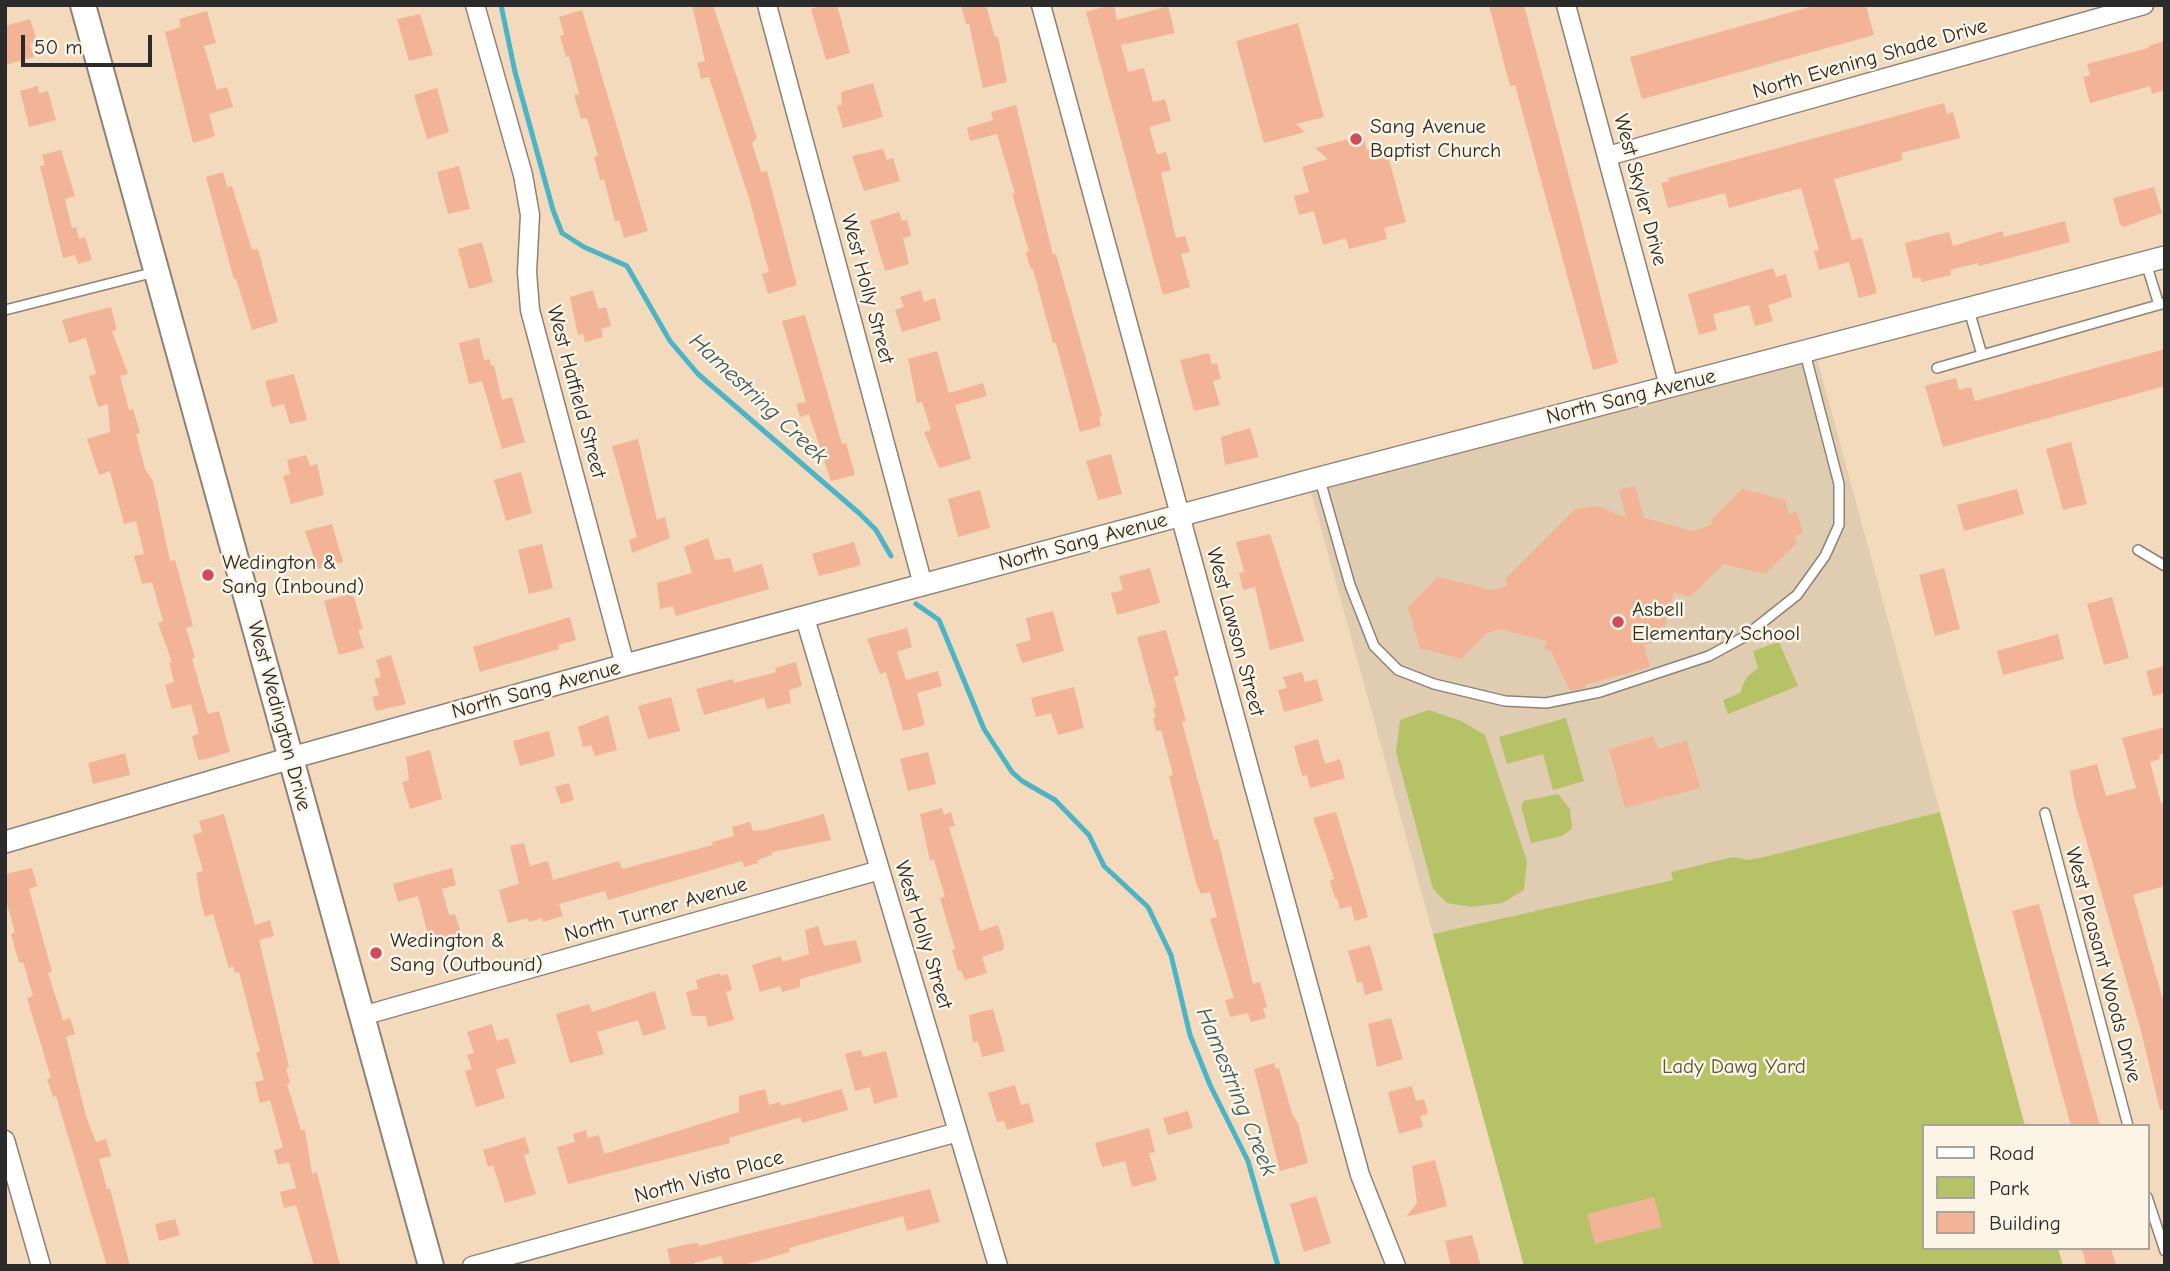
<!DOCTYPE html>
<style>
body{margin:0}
#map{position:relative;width:2170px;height:1271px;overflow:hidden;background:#f3dabd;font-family:"Comic Neue",sans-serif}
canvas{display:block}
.frame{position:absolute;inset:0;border:7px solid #2b2b2b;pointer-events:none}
.legend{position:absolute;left:1922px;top:1124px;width:228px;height:126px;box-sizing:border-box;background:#fcf5e5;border:2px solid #a8a49b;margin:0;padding:9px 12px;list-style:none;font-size:21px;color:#2b2b2b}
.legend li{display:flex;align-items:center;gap:14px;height:35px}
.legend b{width:35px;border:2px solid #a8a49b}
.scale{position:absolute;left:21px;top:35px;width:131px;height:32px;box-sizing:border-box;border:4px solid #2b2b2b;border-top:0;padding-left:9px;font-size:21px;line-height:24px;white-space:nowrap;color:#2b2b2b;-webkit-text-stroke:5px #fcf5e5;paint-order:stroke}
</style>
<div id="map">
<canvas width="2170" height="1271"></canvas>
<div class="frame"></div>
<ul class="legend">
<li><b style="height:9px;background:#fff"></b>Road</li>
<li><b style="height:19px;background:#b5c366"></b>Park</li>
<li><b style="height:19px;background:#f2b396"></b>Building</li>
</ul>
<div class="scale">50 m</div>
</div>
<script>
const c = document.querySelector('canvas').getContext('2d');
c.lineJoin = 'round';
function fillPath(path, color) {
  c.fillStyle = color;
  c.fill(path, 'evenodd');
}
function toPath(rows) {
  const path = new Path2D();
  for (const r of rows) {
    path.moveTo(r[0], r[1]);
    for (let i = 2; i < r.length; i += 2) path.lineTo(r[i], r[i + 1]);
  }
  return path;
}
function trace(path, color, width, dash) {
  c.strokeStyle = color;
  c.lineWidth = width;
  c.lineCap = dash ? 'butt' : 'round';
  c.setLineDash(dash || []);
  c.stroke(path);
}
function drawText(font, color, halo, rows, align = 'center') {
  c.font = font + ' "Comic Neue",sans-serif';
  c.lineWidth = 5;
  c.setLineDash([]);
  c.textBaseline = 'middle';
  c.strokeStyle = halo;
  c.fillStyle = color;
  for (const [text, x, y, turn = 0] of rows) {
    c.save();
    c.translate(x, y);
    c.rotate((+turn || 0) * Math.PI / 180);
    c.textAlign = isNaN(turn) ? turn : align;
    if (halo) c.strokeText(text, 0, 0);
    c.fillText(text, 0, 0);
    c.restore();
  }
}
const built = toPath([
 [1815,351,1940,812,1678,879,1433,934,1308,481]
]);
const green = toPath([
 [1779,642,1798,686,1728,714,1723,700,1740,693,1746,678,1758,668,1753,651],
 [1429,710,1461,721,1485,735,1527,861,1524,890,1502,903,1471,907,1447,903,1433,889,1396,752,1400,720],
 [1566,718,1584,781,1553,790,1543,754,1507,764,1499,737],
 [1558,794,1570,809,1572,829,1562,836,1531,843,1521,806,1524,801],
 [1940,812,2025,1126,1923,1126,1923,1248,2058,1248,2063,1266,1524,1266,1433,934,1673,880,1671,872,1733,857,1748,860,1764,857]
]);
const stream = toPath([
 [501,5,515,72,553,210,562,233,584,247,627,266,670,341,698,374,860,514,876,530,891,556],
 [916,604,939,620,984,729,1012,772,1022,781,1055,800,1089,835,1104,866,1148,907,1171,955,1190,1035,1210,1085,1248,1161,1278,1266]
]);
const building = toPath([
 [692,5,713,5,757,138,752,143,761,172,767,171,797,285,768,294,762,274,769,272,749,198,709,77,701,79,697,63,705,61],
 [823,5,837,5,850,53,826,60,811,9],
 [961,5,986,5,995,37,998,37,1007,82,983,88,969,24,966,24],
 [1110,5,1114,5,1117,20,1168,6,1175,33,1121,45,1128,72,1144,68,1153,102,1165,99,1171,121,1149,127,1157,154,1166,152,1171,170,1161,173,1176,238,1185,236,1190,252,1181,254,1190,287,1163,295,1086,12],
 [1489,5,1524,5,1618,363,1593,370,1515,85,1510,86],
 [1817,5,1866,5,1874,35,1642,99,1630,57],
 [582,10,648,231,624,238,619,220,615,222,604,179,600,180,594,157,598,156,587,118,581,119,574,95,579,94,569,56,566,57,560,36,564,35,559,17],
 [207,11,216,43,204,46,217,90,227,87,233,107,209,114,215,136,193,143,165,32,181,27,179,19],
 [420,14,433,55,409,61,397,19],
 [30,19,37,42,30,44,34,57,5,65,5,26],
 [1298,23,1324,117,1296,124,1305,132,1264,143,1236,41],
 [2165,41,2165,90,2152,94,2150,86,2090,103,2083,77,2090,75,2087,64,2149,48,2148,46],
 [873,83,883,117,843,128,837,106,842,105,841,92],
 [38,86,39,93,48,91,56,120,29,127,20,91],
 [437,88,449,132,427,139,414,95],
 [1944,103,1947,114,1953,112,1960,138,1901,153,1903,160,1834,179,1852,240,1862,238,1877,293,1859,298,1849,262,1819,270,1814,251,1819,250,1801,188,1729,208,1725,193,1668,208,1661,183,1669,181,1668,178],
 [1016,105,1053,255,1056,254,1102,416,1099,417,1101,426,1080,432,1056,343,1053,343,1033,269,1031,269,1026,253,1029,251,1012,194,1015,193,997,134,970,141,967,128,993,120,991,112],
 [1363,135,1367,150,1385,145,1406,222,1384,228,1387,239,1349,249,1346,238,1323,245,1314,211,1299,215,1294,196,1309,192,1302,167,1328,159,1315,148],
 [883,149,887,160,893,158,900,181,864,191,852,156],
 [61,150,75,196,65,199,72,228,76,227,79,239,85,237,92,260,78,264,75,255,63,258,40,166,45,165,42,155],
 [459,166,470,209,448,214,437,172],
 [223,172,227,187,232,186,252,250,258,249,278,322,252,330,236,279,234,280,206,177],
 [2154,187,2162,213,2124,227,2120,225,2113,198],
 [899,212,902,221,907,220,911,236,903,238,909,264,885,271,870,221],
 [2065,221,2070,242,1979,266,1978,263,1950,270,1951,275,1922,282,1920,277,1913,278,1905,243,1949,232,1953,246,2003,231,2004,237],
 [482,242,493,282,469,289,458,249],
 [1773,268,1776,277,1786,274,1792,297,1768,305,1773,321,1755,326,1749,305,1713,314,1717,330,1699,335,1688,294],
 [593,290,598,309,606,307,611,326,601,329,603,337,585,342,583,334,578,335,570,297],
 [921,290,924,302,935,298,941,320,902,332,895,310,904,307,900,297],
 [111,307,117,330,112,331,128,374,120,376,129,410,133,409,140,433,136,434,145,469,153,481,170,561,175,560,193,626,186,628,195,658,192,659,208,714,219,711,230,752,206,759,198,760,192,736,199,734,191,704,172,709,165,685,174,682,169,663,172,662,158,623,163,621,152,582,142,584,134,556,144,554,136,521,124,524,110,471,99,475,87,439,110,432,108,404,98,407,89,376,96,374,86,338,69,343,62,320],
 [805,315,842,444,846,443,855,475,831,481,809,414,800,417,796,404,806,402,782,321],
 [479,338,484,360,490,359,491,366,494,365,502,400,512,397,525,442,502,449,482,381,469,384,459,343],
 [2165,349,2165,386,1943,447,1925,386,1956,378,1959,390,1971,387,1975,401],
 [937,351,949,393,983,383,987,396,955,405,971,459,939,468,924,432,931,430,922,402,917,403,908,359],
 [1209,353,1212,364,1217,363,1221,379,1213,381,1220,405,1194,411,1180,360],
 [294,374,307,420,290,424,284,404,272,407,265,381],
 [1250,428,1259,457,1225,465,1221,437],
 [638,439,657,520,665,517,670,538,632,553,629,540,637,537,612,446],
 [2071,442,2087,504,2063,510,2046,449],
 [1111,454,1122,494,1098,500,1086,461],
 [306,455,310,466,317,464,324,495,291,504,283,476,290,474,287,460],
 [521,472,532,513,506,521,494,480],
 [1635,486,1644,518,1693,531,1712,525,1711,520,1742,489,1785,500,1789,514,1797,512,1803,533,1795,536,1797,543,1765,574,1724,564,1690,597,1674,592,1661,640,1644,645,1650,667,1585,685,1586,688,1570,691,1551,651,1544,649,1547,641,1500,629,1487,633,1461,659,1420,648,1408,607,1438,577,1491,590,1507,586,1505,579,1575,509,1597,506,1626,518,1619,490],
 [2017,489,2024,514,1964,531,1957,505],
 [980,490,990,528,958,537,948,499],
 [332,524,343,562,318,569,305,531],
 [1270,534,1304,641,1270,650,1255,587,1243,590,1239,573,1244,572,1236,542],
 [708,538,715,560,730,558,734,572,762,564,769,589,676,616,673,606,660,609,657,583,692,573,684,547],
 [854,542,861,565,819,576,812,554],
 [542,544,553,588,529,594,518,550],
 [1150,568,1160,603,1117,615,1111,593,1123,590,1119,576],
 [1944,568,1960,629,1935,636,1919,575],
 [350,594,354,597,363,629,358,630,364,648,339,655,324,601],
 [2112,597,2129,658,2104,665,2087,604],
 [1053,611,1064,651,1022,663,1016,644,1031,640,1026,618],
 [570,617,576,640,558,645,559,649,480,672,473,647],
 [907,628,912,647,897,652,906,680,938,671,942,686,917,693,925,725,903,731,886,672,880,674,867,639],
 [1166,630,1179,676,1174,677,1186,721,1182,722,1214,840,1218,839,1253,984,1260,982,1267,1007,1263,1008,1266,1018,1251,1022,1248,1013,1230,1017,1225,1000,1234,998,1210,919,1217,917,1210,892,1201,894,1196,883,1169,776,1173,775,1161,730,1156,731,1153,718,1156,717,1153,708,1156,707,1137,637],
 [2058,634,2064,659,2003,675,1997,651],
 [391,655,406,704,376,711,372,697,379,695,374,679,381,677,376,660],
 [796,662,802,686,789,690,791,703,767,709,764,698,704,715,696,689,733,679,734,683,776,672,775,668],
 [2165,666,2165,693,2153,696,2146,671],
 [1302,672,1305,682,1317,679,1323,701,1284,712,1278,690,1287,688,1283,677],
 [1074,687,1084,728,1058,735,1051,713,1036,717,1031,698],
 [671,697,680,731,648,739,638,706],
 [608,715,617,750,595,756,591,745,583,747,578,727],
 [2165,727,2165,753,2159,755,2160,759,2150,762,2161,803,2165,802,2165,886,2133,895,2165,1007,2165,1109,2160,1110,2141,1031,2074,798,2070,771,2097,764,2106,796,2136,788,2122,738],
 [549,731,555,756,520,766,513,741],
 [1653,736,1658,749,1687,741,1700,788,1625,808,1609,749],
 [1318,739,1325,764,1340,759,1345,778,1310,788,1307,775,1302,776,1294,746],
 [430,750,442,799,410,809,402,782,409,780,406,757],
 [928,752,936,784,908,791,900,759],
 [125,753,130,775,93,784,88,763],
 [569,783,574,800,561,804,555,787],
 [942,808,944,815,951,812,955,826,949,827,980,931,998,925,1004,944,1003,950,982,957,987,973,965,980,961,970,958,971,952,950,955,949,940,898,945,897,934,860,930,861,920,814],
 [1336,812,1368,917,1355,921,1351,906,1340,909,1337,898,1335,898,1330,882,1334,878,1313,818],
 [224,814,255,925,270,920,274,936,259,940,289,1067,286,1068,290,1083,287,1084,301,1130,305,1130,312,1174,317,1172,340,1266,314,1266,296,1205,284,1208,280,1192,296,1188,289,1162,278,1165,274,1150,283,1148,270,1100,260,1103,255,1082,264,1080,256,1053,260,1052,239,972,235,973,233,966,229,968,213,914,205,917,201,902,196,873,203,871,193,835,202,832,199,821],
 [824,814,831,840,772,852,772,855,757,860,758,863,744,867,742,861,608,900,605,891,559,904,563,916,543,922,542,918,529,922,528,918,508,923,499,890,519,884,510,846,524,843,530,866,548,861,553,880,619,861,622,869,713,845,712,842,734,836,732,827,750,822,753,831,764,830],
 [32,868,37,886,29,889,52,972,48,973,63,1020,70,1018,75,1034,66,1037,86,1116,96,1142,106,1139,111,1156,99,1159,107,1189,110,1188,130,1266,107,1266,56,1096,53,1097,47,1079,51,1078,27,998,33,996,23,962,19,963,11,934,15,933,5,897,5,874],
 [452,868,456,885,442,889,449,915,455,914,461,933,430,942,418,896,398,902,393,884],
 [2039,904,2063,991,2100,1126,2071,1126,2012,911],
 [818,926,824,946,856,940,862,962,800,979,800,987,782,992,780,986,760,992,752,965,781,956,782,962,809,954,805,930],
 [1370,945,1383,990,1365,995,1362,982,1357,983,1348,951],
 [720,973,721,976,728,974,732,990,726,992,734,1020,708,1027,706,1016,692,1016,686,992,698,989,696,980],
 [655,991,666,1029,643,1036,638,1020,597,1032,604,1054,570,1063,556,1014,589,1004,592,1012],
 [993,1009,1005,1051,982,1057,978,1041,973,1043,969,1015],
 [1391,1018,1403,1059,1377,1067,1368,1024],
 [492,1024,497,1041,508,1038,516,1063,496,1069,505,1098,476,1107,465,1071,472,1069,467,1055,474,1053,467,1032],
 [861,1050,863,1057,886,1051,898,1097,874,1104,870,1087,855,1091,845,1054],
 [1274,1063,1276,1069,1279,1068,1292,1114,1298,1123,1308,1163,1280,1171,1254,1069],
 [1015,1085,1021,1105,1029,1103,1034,1122,1007,1130,1004,1121,997,1122,988,1093],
 [1412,1086,1416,1101,1424,1099,1428,1114,1420,1116,1423,1127,1399,1134,1388,1092],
 [765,1089,769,1105,780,1102,781,1106,842,1089,848,1110,802,1123,801,1117,729,1138,730,1143,568,1184,557,1147,575,1142,573,1134,586,1130,588,1138,599,1135,604,1154,739,1112,739,1096],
 [1188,1111,1193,1128,1168,1135,1163,1118],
 [1149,1128,1155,1152,1149,1153,1157,1180,1132,1187,1125,1161,1102,1167,1095,1143],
 [525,1137,530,1153,524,1155,536,1194,505,1203,493,1165,488,1167,483,1150],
 [1435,1160,1447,1206,1406,1217,1417,1203,1412,1166],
 [930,1189,940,1222,907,1231,903,1216,789,1248,790,1252,740,1266,724,1266,721,1256,694,1263,695,1266,671,1266,667,1249,689,1244,698,1243,699,1246],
 [1316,1196,1331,1243,1304,1252,1290,1204],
 [1654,1197,1662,1227,1595,1244,1587,1214],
 [175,1219,180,1235,159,1241,155,1224],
 [1472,1235,1481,1266,1451,1266,1445,1241],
 [2082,1248,2111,1248,2116,1266,2086,1266]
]);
const service = toPath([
 [2146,263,2159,305],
 [5,310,155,272],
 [1982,355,2165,303],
 [1937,368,1982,355,1969,310],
 [1320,480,1350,585,1374,646,1398,670,1434,684,1505,701,1546,703,1600,692,1709,656,1744,637,1797,595,1825,556,1839,525,1839,484,1805,353],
 [2138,550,2165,566],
 [2045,813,2128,1126],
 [2147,1197,2165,1251]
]);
const minor = toPath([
 [475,5,523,175,530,215,527,272,530,310,625,665],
 [767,5,923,585],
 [1041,5,1360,1175,1396,1266],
 [1566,5,1669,386],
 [1608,156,2144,5],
 [805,618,998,1266],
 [362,1016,880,870],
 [5,1140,41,1266],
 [472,1266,958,1132]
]);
const tertiary = toPath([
 [5,842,291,758,625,665,1308,481,2165,257]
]);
const secondary = toPath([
 [83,5,431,1266]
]);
const markers = [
 [1356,139,7,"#d1495b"],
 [208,575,7,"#d1495b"],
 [1618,622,7,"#d1495b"],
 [376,953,7,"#d1495b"]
];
const streetNames = [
 ["North Evening Shade Drive",1870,59,-16],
 ["West Skyler Drive",1640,190,75],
 ["West Holly Street",867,289,75],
 ["West Hatfield Street",576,392,75],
 ["North Sang Avenue",1631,397,-14],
 ["North Sang Avenue",1083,542,-15],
 ["West Lawson Street",1235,632,75],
 ["North Sang Avenue",536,690,-15],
 ["West Wedington Drive",279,716,75],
 ["North Turner Avenue",656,910,-16],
 ["West Holly Street",923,935,73],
 ["West Pleasant Woods Drive",2103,965,75],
 ["North Vista Place",709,1177,-15]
];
const poiNames = [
 ["Sang Avenue",1370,127],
 ["Baptist Church",1370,151],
 ["Wedington &",222,563],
 ["Sang (Inbound)",222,587],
 ["Asbell",1632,610],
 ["Elementary School",1632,634],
 ["Wedington &",390,941],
 ["Sang (Outbound)",390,965]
];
const parkNames = [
 ["Lady Dawg Yard",1734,1067]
];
const waterNames = [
 ["Hamestring Creek",758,399,43],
 ["Hamestring Creek",1236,1092,68]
];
fillPath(built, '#e0cdb1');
fillPath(green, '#b5c366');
trace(stream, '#4bb5c8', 5);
fillPath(building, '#f2b396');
trace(service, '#8f8274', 12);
trace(minor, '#8f8274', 21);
trace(tertiary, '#8f8274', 24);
trace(secondary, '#8f8274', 28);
trace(service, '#fff', 9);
trace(minor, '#fff', 18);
trace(tertiary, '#fff', 21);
trace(secondary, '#fff', 24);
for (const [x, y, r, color] of markers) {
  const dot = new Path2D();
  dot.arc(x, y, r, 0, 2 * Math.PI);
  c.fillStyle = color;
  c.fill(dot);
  trace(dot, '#fcf5e5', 2.5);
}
drawText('21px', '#2b2b2b', '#fcf5e5', streetNames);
drawText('21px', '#2b2b2b', '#fcf5e5', poiNames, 'left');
drawText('21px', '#54593d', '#fcf5e5', parkNames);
drawText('italic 23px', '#365b62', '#fcf5e5', waterNames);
</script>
